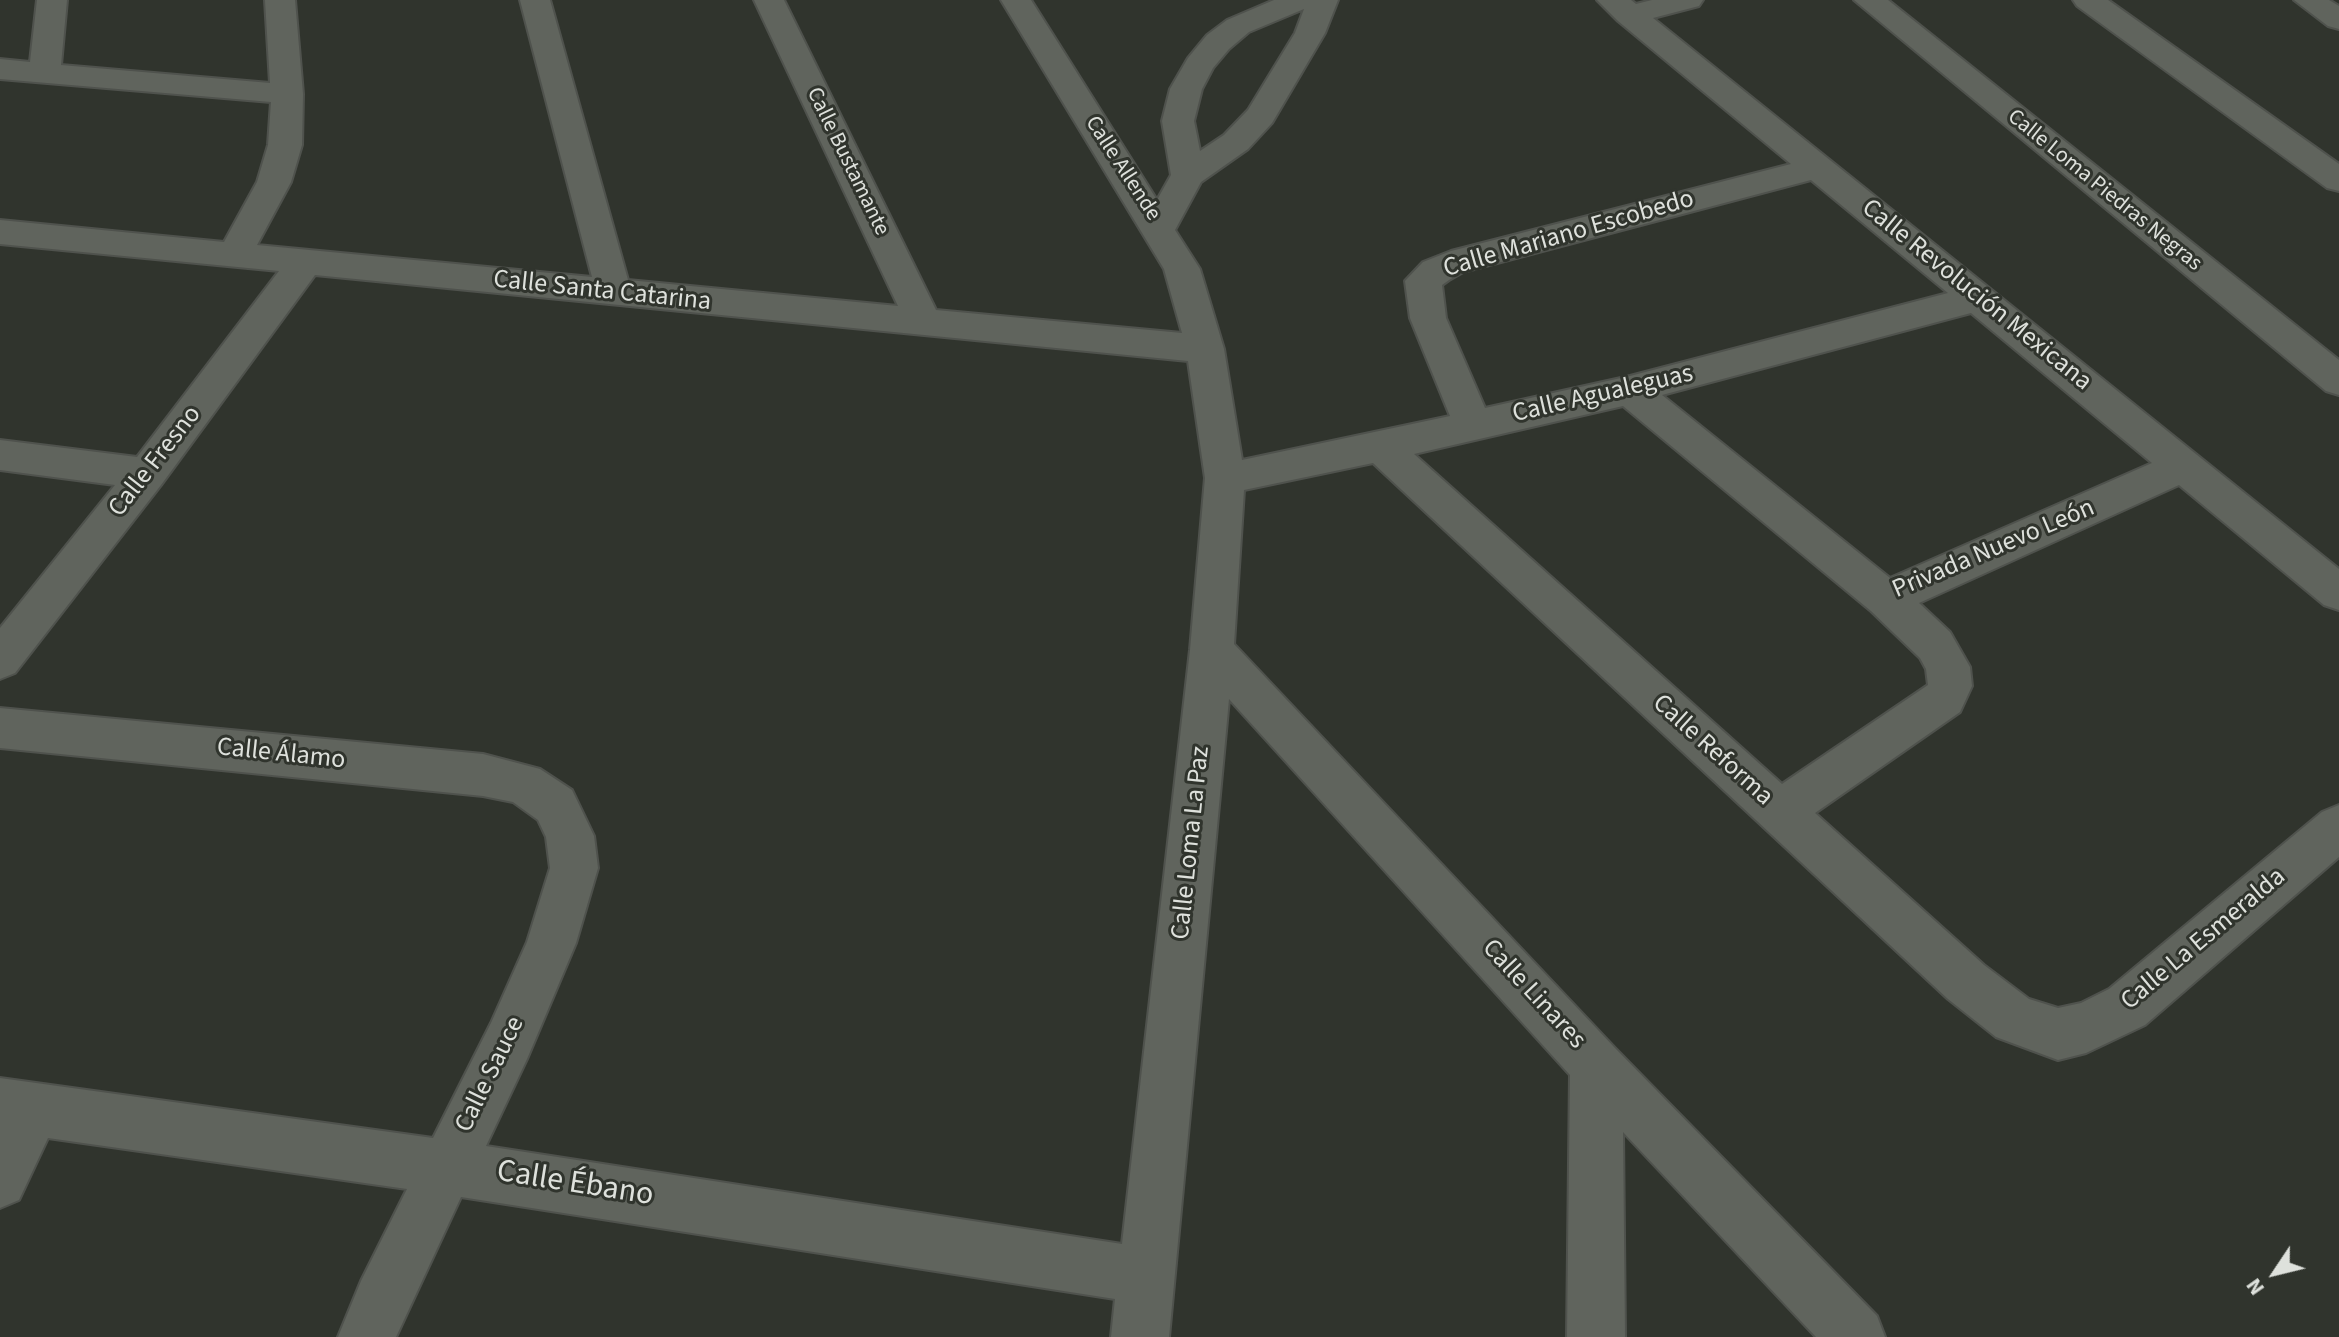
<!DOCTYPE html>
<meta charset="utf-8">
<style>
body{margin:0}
#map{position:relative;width:2339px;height:1337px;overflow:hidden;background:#30342d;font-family:"Source Sans 3",sans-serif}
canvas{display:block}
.north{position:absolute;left:2235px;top:1233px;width:80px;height:80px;-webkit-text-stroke:6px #30342d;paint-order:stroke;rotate:235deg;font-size:22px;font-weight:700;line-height:32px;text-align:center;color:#dee1dc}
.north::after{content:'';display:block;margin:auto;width:28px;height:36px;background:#dee1dc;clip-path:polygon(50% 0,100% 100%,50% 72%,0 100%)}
</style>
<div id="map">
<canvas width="2339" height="1337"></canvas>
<div class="north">N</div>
</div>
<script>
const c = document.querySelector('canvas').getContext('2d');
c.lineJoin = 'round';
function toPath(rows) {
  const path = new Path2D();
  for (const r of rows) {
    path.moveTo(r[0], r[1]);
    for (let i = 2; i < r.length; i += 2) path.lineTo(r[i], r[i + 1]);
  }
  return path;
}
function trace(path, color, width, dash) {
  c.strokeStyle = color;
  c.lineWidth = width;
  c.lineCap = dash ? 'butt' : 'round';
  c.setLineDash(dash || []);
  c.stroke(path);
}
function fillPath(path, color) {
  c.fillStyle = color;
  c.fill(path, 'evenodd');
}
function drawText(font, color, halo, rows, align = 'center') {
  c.font = font + ' "Source Sans 3",sans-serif';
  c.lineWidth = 6;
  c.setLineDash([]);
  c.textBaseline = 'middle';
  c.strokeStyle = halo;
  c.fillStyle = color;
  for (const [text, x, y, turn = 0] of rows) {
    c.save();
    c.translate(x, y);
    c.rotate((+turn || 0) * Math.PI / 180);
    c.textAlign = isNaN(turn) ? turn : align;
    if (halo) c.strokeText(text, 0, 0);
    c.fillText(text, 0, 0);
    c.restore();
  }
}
const minor = toPath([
 [37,0,67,0,61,65,270,83,265,0,295,0,303,94,302,145,291,182,257,245,592,277,520,0,550,0,628,280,898,306,754,0,784,0,936,310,1182,333,1164,269,1001,0,1031,0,1157,200,1171,175,1162,121,1170,89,1188,58,1207,35,1227,20,1274,0,1338,0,1325,33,1272,123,1248,149,1201,182,1175,230,1200,269,1224,349,1242,460,1450,416,1410,318,1405,281,1423,262,1451,251,1791,164,1618,21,1597,0,1631,0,1636,4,1652,0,1703,0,1699,6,1653,18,2339,569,2339,610,2324,605,2179,485,1919,603,1950,632,1970,667,1972,686,1960,712,1815,813,1984,965,2029,999,2058,1008,2081,1003,2109,989,2322,812,2339,805,2339,857,2145,1025,2086,1053,2058,1060,1996,1037,1948,999,1373,463,1244,490,1234,644,1614,1047,1877,1316,1885,1337,1816,1337,1623,1132,1625,1337,1567,1337,1570,1075,1229,699,1169,1337,1111,1337,1115,1299,461,1197,396,1337,338,1337,361,1281,407,1189,48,1138,19,1200,0,1208,0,1078,433,1138,491,1023,527,942,550,868,546,837,538,820,513,802,483,796,0,748,0,708,483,754,540,769,572,790,594,836,598,868,576,943,527,1059,486,1146,1122,1244,1190,650,1205,478,1188,361,315,275,161,485,15,673,0,679,0,628,115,485,0,470,0,440,137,457,279,271,0,244,0,220,224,242,257,182,268,145,271,102,0,79,0,59,30,62,37,0],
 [1304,9,1295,33,1248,110,1224,135,1200,151,1194,121,1202,89,1213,68,1229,49,1249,32,1304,9],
 [1811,180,1948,293,1630,376,1485,408,1446,318,1442,285,1449,280,1463,272,1811,180],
 [1971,313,2152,463,1890,578,1662,395,1971,313],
 [1623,406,1871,611,1920,658,1926,669,1928,685,1782,784,1414,454,1623,406],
 [1854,0,1888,0,2339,360,2339,395,2326,391,1854,0],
 [2073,0,2108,0,2339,164,2339,191,2327,188,2077,6,2073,0],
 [2294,0,2329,0,2339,6,2339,29,2328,26,2294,0]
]);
const farStreetnames = [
 ["Calle Bustamante",847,162,64],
 ["Calle Allende",1122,169,57],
 ["Calle Loma Piedras Negras",2104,191,39]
];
const streetNames = [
 ["Calle Mariano Escobedo",1569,235,-16],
 ["Calle Santa Catarina",602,292,6],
 ["Calle Revolución Mexicana",1976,296,39],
 ["Calle Agualeguas",1603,395,-13],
 ["Calle Fresno",156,462,-52],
 ["Privada Nuevo León",1994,550,-23],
 ["Calle Reforma",1712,751,42],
 ["Calle Álamo",281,755,6],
 ["Calle Loma La Paz",1192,843,-84],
 ["Calle La Esmeralda",2204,940,-40],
 ["Calle Linares",1533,995,47],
 ["Calle Sauce",491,1075,-64]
];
const nearStreetnames = [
 ["Calle Ébano",575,1185,9]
];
trace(minor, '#4f524d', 4);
fillPath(minor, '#60645d');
drawText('22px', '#dee1dc', '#30342d', farStreetnames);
drawText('26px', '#dee1dc', '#30342d', streetNames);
drawText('32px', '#dee1dc', '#30342d', nearStreetnames);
</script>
